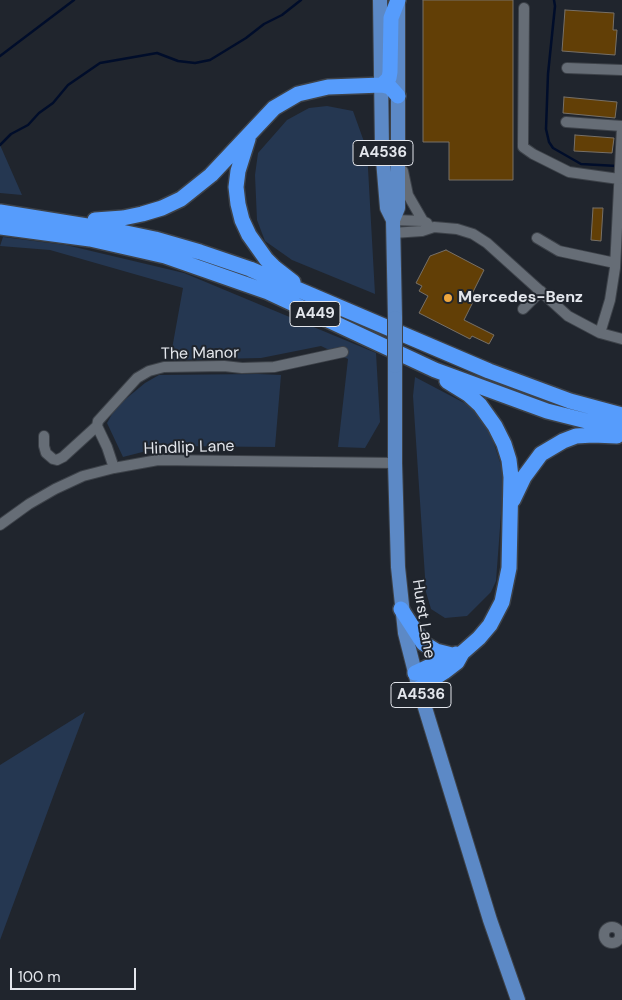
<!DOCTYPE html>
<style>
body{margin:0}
#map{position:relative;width:622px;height:1000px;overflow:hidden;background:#20252d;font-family:"DM Sans",sans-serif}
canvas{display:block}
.scale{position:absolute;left:10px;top:968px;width:126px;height:22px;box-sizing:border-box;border:2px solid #e3e6ec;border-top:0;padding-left:6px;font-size:15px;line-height:18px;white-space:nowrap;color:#e3e6ec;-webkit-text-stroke:4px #20252d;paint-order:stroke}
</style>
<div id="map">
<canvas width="622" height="1000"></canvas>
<div class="scale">100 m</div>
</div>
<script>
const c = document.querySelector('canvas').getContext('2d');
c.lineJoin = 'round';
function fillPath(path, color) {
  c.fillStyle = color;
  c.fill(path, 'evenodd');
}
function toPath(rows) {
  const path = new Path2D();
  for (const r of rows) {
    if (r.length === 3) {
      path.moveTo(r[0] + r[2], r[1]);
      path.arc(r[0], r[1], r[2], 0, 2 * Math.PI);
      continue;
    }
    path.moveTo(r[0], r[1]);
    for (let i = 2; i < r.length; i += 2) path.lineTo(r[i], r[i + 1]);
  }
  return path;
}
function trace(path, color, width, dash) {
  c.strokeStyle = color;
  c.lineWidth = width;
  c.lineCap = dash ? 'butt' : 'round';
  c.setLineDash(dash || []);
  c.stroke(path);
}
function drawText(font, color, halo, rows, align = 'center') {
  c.font = font + ' "DM Sans",sans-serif';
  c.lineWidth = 4;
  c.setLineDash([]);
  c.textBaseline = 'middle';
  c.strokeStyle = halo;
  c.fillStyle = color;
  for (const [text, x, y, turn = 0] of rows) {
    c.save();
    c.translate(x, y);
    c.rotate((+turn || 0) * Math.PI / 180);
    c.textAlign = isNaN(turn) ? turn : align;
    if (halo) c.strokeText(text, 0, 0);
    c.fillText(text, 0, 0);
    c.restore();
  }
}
const green = toPath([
 [327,106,353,111,367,150,375,294,292,260,265,241,257,220,255,175,258,153,287,120,309,108],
 [0,145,22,195,0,193],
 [3,237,66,245,184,273,376,353,380,422,365,448,338,447,348,359,321,346,261,358,170,360,183,288,50,250,0,246],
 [258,374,281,375,275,447,166,446,123,457,107,423,116,407,145,383,159,375],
 [415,377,470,406,490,432,504,474,496,581,491,592,467,616,445,618,431,609,426,592,413,396],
 [85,712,57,786,0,940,0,765]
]);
const stream = toPath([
 [554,0,555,6,548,74,546,129,549,142,553,148,581,164,617,166],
 [0,56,74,0],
 [0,145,11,134,28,125,39,113,53,103,68,85,100,63,157,53,178,61,195,63,210,60,246,38,264,24,282,15,301,0]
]);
const building = toPath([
 [423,0,513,0,513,180,449,180,449,142,423,142,423,0],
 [565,10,614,13,613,30,617,30,615,55,562,51,565,10],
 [564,97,617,102,615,118,563,113,564,97],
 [575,135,614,138,612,153,574,151,575,135],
 [593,208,603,208,601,241,591,240,593,208],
 [446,250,484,270,469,300,473,302,464,320,494,335,489,344,472,336,470,339,419,313,428,296,419,291,422,286,416,283,430,256,446,250]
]);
const minor = toPath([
 [524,8,523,147,533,154,569,172,619,179],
 [567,68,622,70],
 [566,122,622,126],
 [403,171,408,195,423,221],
 [393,220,423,221,427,223],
 [393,233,422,231,434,227,457,229,473,234,487,243,568,316,600,333,622,339],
 [537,238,559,251,615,263],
 [523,309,541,291],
 [600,333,610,300,615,268,622,127],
 [44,436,44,446,46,453,53,459,57,460,63,457,97,426],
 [114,468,107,447,97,426,98,421,137,378,149,371,164,367,224,366,242,368,274,367,343,352],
 [0,525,29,504,55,489,83,476,114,468,158,460,395,463],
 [612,935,8]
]);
const major = toPath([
 [380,0,382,148,387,208,393,220],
 [395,318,393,220,398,208,398,1],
 [395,366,395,463,398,567,405,633,419,688,490,920,518,1000]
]);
const highway = toPath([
 [382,85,389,78,390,72,391,18,398,0],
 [248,139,238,171,236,187,238,204,242,220,249,235,266,259,275,268,293,282],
 [0,212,112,230,155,239,200,252,250,269,489,371,570,401,622,415],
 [95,220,123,218,142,214,162,208,181,199,211,175,274,108,298,94,328,87,382,85,390,87,398,96],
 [0,227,90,239,165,256,268,292,435,370,547,411,622,430],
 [513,500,524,477,541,454,563,441,576,436,593,435,617,436],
 [401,609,423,643,436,651,452,655],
 [415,673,456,654],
 [419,688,444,672,457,662,462,653,479,638,490,625,502,602,509,568,511,477,509,460,504,444,495,426,480,405,468,394,447,381]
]);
const majorBridge = toPath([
 [395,318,395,366]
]);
const markers = [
 [448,298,5,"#efa73e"]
];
const shields = [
 [383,153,60],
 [315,314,50],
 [421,695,60]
];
const shieldNames = [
 ["A4536",383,153],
 ["A449",315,314],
 ["A4536",421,695]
];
const poiNames = [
 ["Mercedes-Benz",458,298]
];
const streetNames = [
 ["The Manor",200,354,-1],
 ["Hindlip Lane",189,448,-2],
 ["Hurst Lane",423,619,81]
];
fillPath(green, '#253751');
trace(stream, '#000d2a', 2.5);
fillPath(building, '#623f06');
trace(building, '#777067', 1);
trace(minor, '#3d4249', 12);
trace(major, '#3d4249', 16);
trace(highway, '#3d4249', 18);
trace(minor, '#666d76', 10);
trace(major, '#5c89c6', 14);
trace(highway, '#569cfc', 15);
trace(majorBridge, '#3d4249', 16, []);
trace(majorBridge, '#5c89c6', 14);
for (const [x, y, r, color] of markers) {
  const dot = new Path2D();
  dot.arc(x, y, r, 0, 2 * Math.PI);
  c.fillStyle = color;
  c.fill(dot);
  trace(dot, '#20252d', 2);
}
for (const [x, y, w] of shields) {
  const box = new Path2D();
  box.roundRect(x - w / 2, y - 12.5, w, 25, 4);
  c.fillStyle = '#20252d';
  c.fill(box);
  trace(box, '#e3e6ec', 1);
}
drawText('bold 15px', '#e3e6ec', null, shieldNames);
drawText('bold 16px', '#e3e6ec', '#20252d', poiNames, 'left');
drawText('16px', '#e3e6ec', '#20252d', streetNames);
</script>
